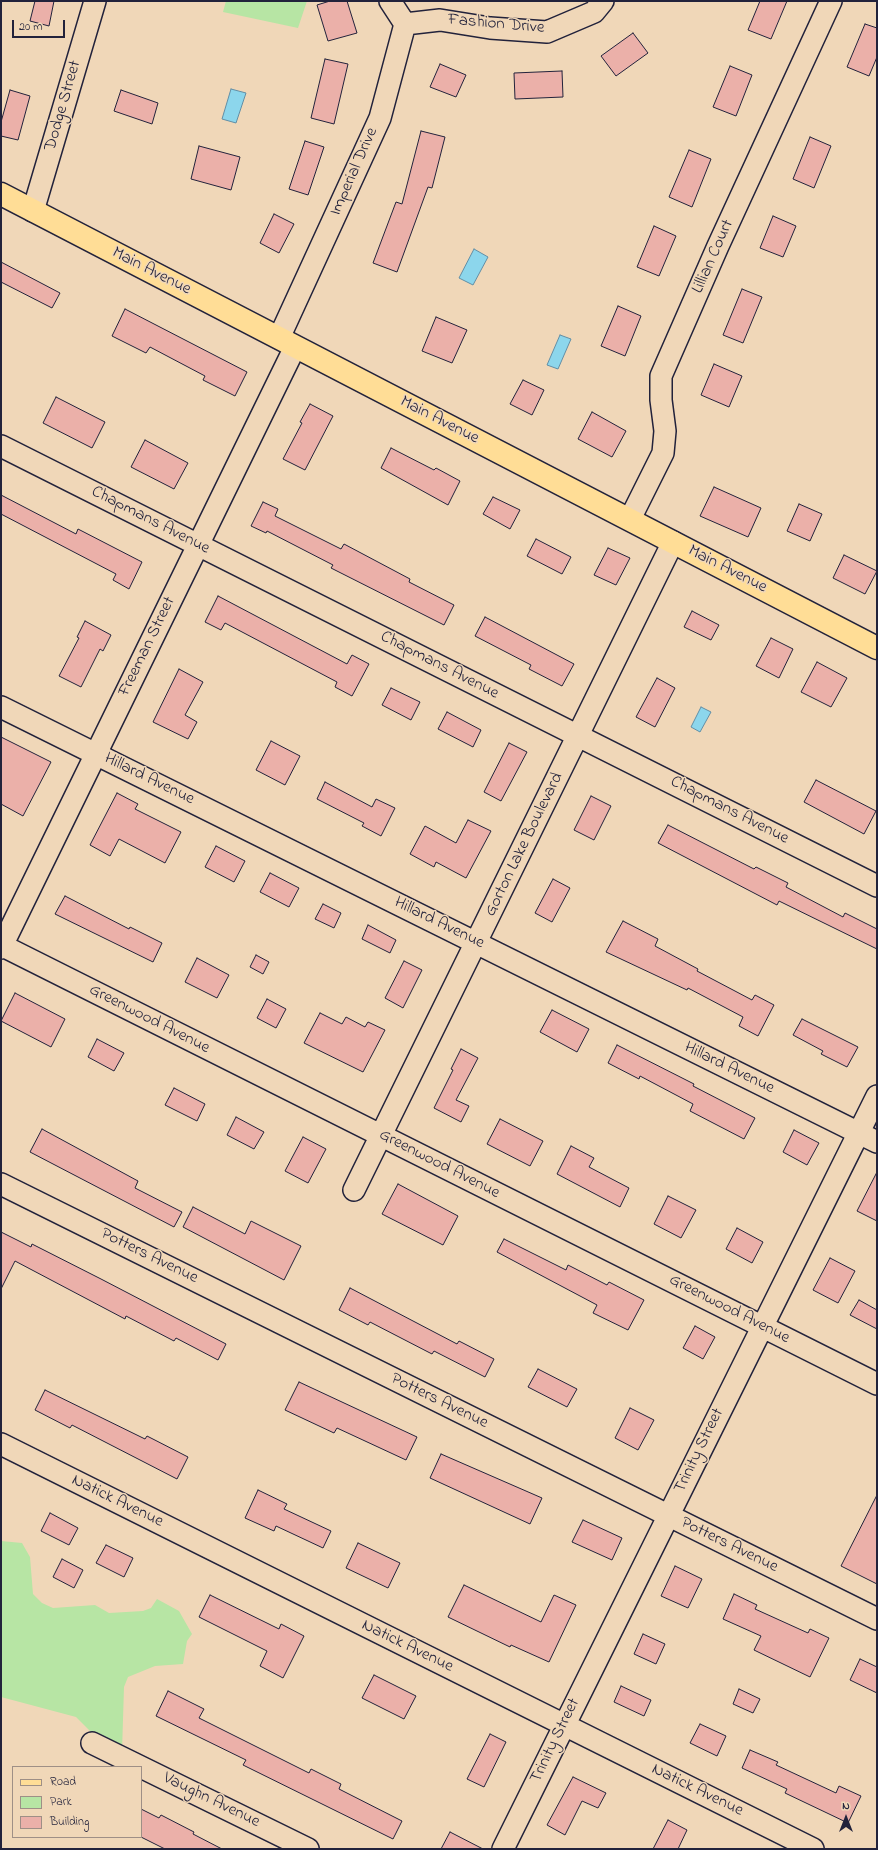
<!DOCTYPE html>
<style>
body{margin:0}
#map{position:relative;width:878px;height:1850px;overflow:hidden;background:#f0d7b8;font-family:"Indie Flower",sans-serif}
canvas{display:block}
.frame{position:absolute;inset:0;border:2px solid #22223b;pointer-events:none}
.legend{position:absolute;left:12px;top:1766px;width:130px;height:72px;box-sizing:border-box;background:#f0d7b8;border:1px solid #9e8f86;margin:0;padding:5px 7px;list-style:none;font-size:12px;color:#22223b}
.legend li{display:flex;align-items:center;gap:8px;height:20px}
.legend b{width:20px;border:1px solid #9e8f86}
.north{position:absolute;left:826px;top:1798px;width:40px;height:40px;-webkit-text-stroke:3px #f0d7b8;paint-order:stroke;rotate:0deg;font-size:11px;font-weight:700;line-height:16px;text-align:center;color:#22223b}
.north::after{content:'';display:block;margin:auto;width:14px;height:18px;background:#22223b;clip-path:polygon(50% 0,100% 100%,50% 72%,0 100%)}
.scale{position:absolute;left:12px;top:20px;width:53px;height:18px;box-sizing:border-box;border:2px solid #22223b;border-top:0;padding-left:5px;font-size:12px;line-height:14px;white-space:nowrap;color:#22223b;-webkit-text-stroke:3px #f0d7b8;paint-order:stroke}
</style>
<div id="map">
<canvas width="878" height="1850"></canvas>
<div class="frame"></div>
<ul class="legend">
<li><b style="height:5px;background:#ffdd96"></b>Road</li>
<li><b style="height:11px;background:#b7e5a4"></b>Park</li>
<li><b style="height:11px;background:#ebb0a9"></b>Building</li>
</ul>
<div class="north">N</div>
<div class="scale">20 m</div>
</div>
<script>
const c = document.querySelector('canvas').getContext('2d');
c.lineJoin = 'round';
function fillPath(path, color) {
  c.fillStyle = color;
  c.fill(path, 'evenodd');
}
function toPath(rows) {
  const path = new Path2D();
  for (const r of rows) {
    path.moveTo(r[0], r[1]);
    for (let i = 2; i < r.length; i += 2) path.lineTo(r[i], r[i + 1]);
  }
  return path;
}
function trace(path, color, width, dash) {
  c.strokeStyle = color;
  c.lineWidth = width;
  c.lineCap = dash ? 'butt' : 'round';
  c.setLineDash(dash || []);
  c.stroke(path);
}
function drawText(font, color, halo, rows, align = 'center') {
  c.font = font + ' "Indie Flower",sans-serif';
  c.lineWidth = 3;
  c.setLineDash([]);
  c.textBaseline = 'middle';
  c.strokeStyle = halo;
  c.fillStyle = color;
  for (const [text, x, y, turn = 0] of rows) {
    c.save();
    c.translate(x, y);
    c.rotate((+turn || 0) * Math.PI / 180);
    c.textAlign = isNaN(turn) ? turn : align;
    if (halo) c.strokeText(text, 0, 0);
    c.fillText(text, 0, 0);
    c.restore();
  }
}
const green = toPath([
 [226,1,307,1,298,28,223,12],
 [1,1541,22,1543,30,1557,33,1594,42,1603,53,1608,95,1605,109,1613,143,1611,151,1608,157,1599,179,1611,192,1634,187,1641,183,1664,155,1666,128,1677,124,1687,122,1752,101,1742,76,1717,1,1697]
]);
const water = toPath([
 [231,89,246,93,236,123,222,119,231,89],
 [474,249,488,257,473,285,459,278,474,249],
 [560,335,571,339,558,369,547,365,560,335],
 [701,707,711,712,700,732,691,727,701,707]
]);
const building = toPath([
 [35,1,54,1,49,26,30,21,35,1],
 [330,1,347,1,357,33,328,41,317,5,330,1],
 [760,1,787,1,771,39,748,30,760,1],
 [865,24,877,28,877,57,869,76,847,67,865,24],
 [633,33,648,53,616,76,601,56,633,33],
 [325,59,348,64,334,124,311,118,325,59],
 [440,64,466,75,456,97,430,87,440,64],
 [730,66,752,75,736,116,713,107,730,66],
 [562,71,563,97,515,99,514,73,562,71],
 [10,90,30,96,18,140,1,136,1,122,10,90],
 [121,90,158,103,152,124,114,111,121,90],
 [421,131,445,137,432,188,428,187,397,272,373,263,396,202,402,204,421,131],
 [810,137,831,146,814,188,793,179,810,137],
 [305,141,324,147,308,195,289,189,305,141],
 [199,146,240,157,231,190,191,179,199,146],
 [689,150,711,159,692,207,669,197,689,150],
 [274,214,294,224,279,253,260,243,274,214],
 [773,216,796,226,783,257,760,248,773,216],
 [654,226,676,236,659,276,637,267,654,226],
 [1,262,60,293,52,308,1,282,1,262],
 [742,289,762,297,743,343,723,335,742,289],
 [618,306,641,316,625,356,601,346,618,306],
 [125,309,247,372,235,396,203,380,205,376,150,347,146,353,112,336,125,309],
 [436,317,467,330,452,363,422,351,436,317],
 [714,364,742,376,729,407,701,395,714,364],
 [523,380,544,390,532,415,510,404,523,380],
 [56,397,105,422,92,448,43,423,56,397],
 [310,404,333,416,305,470,283,459,302,423,300,422,310,404],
 [592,412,626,431,612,457,578,439,592,412],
 [145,440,188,463,174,489,131,467,145,440],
 [391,448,434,470,436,468,460,481,448,505,381,468,391,448],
 [714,487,761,508,748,537,700,516,714,487],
 [1,495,76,534,78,529,142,562,129,589,113,580,116,574,1,514,1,495],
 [493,497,520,510,510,529,483,514,493,497],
 [263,502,278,509,275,516,341,549,344,544,410,579,409,582,454,605,444,625,331,568,333,565,267,531,266,533,251,526,263,502],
 [799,504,822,514,810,541,787,531,799,504],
 [536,539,571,557,562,574,527,556,536,539],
 [608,548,630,558,616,585,594,575,608,548],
 [844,555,877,571,865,594,833,578,844,555],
 [218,596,347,664,352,655,369,664,352,696,335,687,337,682,225,623,221,630,205,622,218,596],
 [692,611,719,625,711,640,684,627,692,611],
 [485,617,574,664,562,686,529,669,531,665,475,636,485,617],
 [85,621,111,635,103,651,100,649,81,687,59,676,79,638,77,637,85,621],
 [771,638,793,649,779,678,756,666,771,638],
 [817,662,847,678,831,707,801,692,817,662],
 [179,669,203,682,185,715,197,722,188,739,153,722,179,669],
 [657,678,675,688,655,727,636,717,657,678],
 [391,688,420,702,411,720,382,705,391,688],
 [447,712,481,730,473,747,438,729,447,712],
 [1,737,51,762,23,816,1,804,1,737],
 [271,741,300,756,285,785,256,770,271,741],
 [509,743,527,752,501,801,484,792,509,743],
 [816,780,876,811,864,834,804,802,816,780],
 [325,782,372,807,376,799,395,808,381,836,362,826,364,823,317,799,325,782],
 [117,793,138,804,135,809,181,832,165,863,119,839,110,856,90,845,117,793],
 [591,796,611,806,594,840,574,830,591,796],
 [468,820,491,831,466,878,436,862,434,867,410,854,425,826,456,843,468,820],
 [668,825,754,869,756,867,788,883,786,887,843,917,845,913,877,929,877,949,779,901,777,905,658,843,668,825],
 [216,846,245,861,234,882,205,867,216,846],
 [270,873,299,888,289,907,260,892,270,873],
 [553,879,570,888,552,922,535,913,553,879],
 [65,896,129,929,130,927,162,943,153,962,55,914,65,896],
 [323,904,341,913,334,928,315,919,323,904],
 [623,921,658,939,655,946,698,969,697,971,752,1000,755,995,774,1005,758,1036,739,1026,743,1017,688,988,687,990,606,952,623,921],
 [368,925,396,940,390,953,362,939,368,925],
 [256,955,269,962,263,974,250,967,256,955],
 [197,958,229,975,217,998,185,982,197,958],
 [404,961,422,970,403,1008,385,998,404,961],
 [15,993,65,1019,51,1047,1,1021,15,993],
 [267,999,286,1009,276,1028,257,1018,267,999],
 [552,1010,589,1029,577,1052,540,1032,552,1010],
 [320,1013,342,1024,346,1017,365,1027,368,1022,385,1030,363,1072,304,1043,320,1013],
 [802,1019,858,1047,847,1067,821,1054,823,1051,793,1035,802,1019],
 [97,1039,124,1053,114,1071,88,1057,97,1039],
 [617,1045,694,1084,693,1086,755,1118,744,1139,690,1111,693,1104,640,1076,639,1079,608,1063,617,1045],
 [461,1049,478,1058,456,1100,469,1106,461,1122,434,1108,453,1070,451,1069,461,1049],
 [174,1088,205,1104,197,1121,165,1105,174,1088],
 [236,1117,264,1132,254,1149,227,1135,236,1117],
 [500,1119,543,1141,530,1166,487,1144,500,1119],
 [42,1129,138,1181,135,1188,182,1212,174,1227,30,1152,42,1129],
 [794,1130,819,1143,807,1165,783,1152,794,1130],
 [303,1137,326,1149,308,1183,285,1171,303,1137],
 [571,1146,594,1158,589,1167,629,1188,620,1207,557,1174,571,1146],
 [877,1172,877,1221,857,1211,877,1172],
 [398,1184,458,1216,443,1245,382,1214,398,1184],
 [668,1196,696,1210,681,1238,654,1224,668,1196],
 [193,1207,245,1234,251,1221,301,1246,284,1280,183,1227,193,1207],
 [737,1228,763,1242,752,1263,726,1249,737,1228],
 [1,1232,31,1247,32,1244,101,1279,226,1344,218,1360,176,1338,174,1341,126,1316,125,1319,15,1261,1,1289,1,1232],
 [504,1239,566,1270,568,1265,607,1285,609,1282,644,1300,628,1330,593,1313,597,1305,497,1252,504,1239],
 [830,1258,855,1271,838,1303,813,1290,830,1258],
 [350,1288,457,1344,459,1341,494,1359,485,1377,434,1351,432,1354,370,1322,368,1325,339,1310,350,1288],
 [859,1300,877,1310,877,1329,850,1315,859,1300],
 [695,1326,715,1337,703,1359,683,1348,695,1326],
 [538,1369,577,1389,567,1407,528,1387,538,1369],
 [299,1382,417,1437,406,1460,337,1428,334,1433,285,1410,299,1382],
 [45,1390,145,1439,147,1436,188,1457,177,1479,72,1425,70,1428,35,1410,45,1390],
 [630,1408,654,1420,638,1450,615,1438,630,1408],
 [441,1454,542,1498,530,1524,430,1478,441,1454],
 [258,1490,287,1504,284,1509,331,1531,323,1548,276,1526,274,1531,245,1518,258,1490],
 [877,1495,877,1584,841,1566,877,1495],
 [50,1513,78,1528,69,1545,41,1531,50,1513],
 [583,1520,622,1538,612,1560,572,1542,583,1520],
 [358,1543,400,1563,388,1588,346,1568,358,1543],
 [106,1545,133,1558,124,1577,96,1563,106,1545],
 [62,1559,83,1570,74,1588,53,1577,62,1559],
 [675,1566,702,1579,688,1608,661,1596,675,1566],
 [464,1585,541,1622,554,1595,576,1605,549,1662,511,1645,510,1647,448,1617,464,1585],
 [734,1594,757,1605,755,1609,808,1633,810,1629,829,1638,810,1677,754,1650,761,1636,723,1619,734,1594],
 [210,1595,279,1629,281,1624,304,1636,283,1678,260,1666,267,1651,199,1617,210,1595],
 [643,1634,665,1644,656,1664,634,1654,643,1634],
 [860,1659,877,1667,877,1693,850,1680,860,1659],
 [374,1675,416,1696,404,1719,362,1698,374,1675],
 [621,1686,651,1700,644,1716,614,1702,621,1686],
 [739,1689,760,1699,753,1713,733,1704,739,1689],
 [168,1691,204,1709,199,1718,309,1773,311,1769,341,1784,339,1789,402,1821,393,1839,243,1765,246,1760,156,1716,168,1691],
 [700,1724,726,1736,717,1756,690,1743,700,1724],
 [490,1734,506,1742,484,1787,467,1779,490,1734],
 [750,1750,778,1762,776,1765,836,1793,839,1786,861,1796,848,1823,785,1793,787,1789,742,1768,750,1750],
 [573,1777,606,1793,598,1808,582,1801,565,1835,547,1825,573,1777],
 [141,1809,159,1818,161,1815,194,1832,193,1834,222,1849,165,1849,141,1837,141,1809],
 [668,1820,687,1830,678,1849,653,1849,668,1820],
 [450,1832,483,1849,441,1849,450,1832]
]);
const street = toPath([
 [405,24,440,20,490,28,547,32,594,12,603,1],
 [33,211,95,1],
 [279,338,380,118,405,24,390,1],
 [1,446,877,886],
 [630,519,663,453,665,431,661,400,661,376,718,246,831,1],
 [1,707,877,1142],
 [1,945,877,1384],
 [1,948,295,347],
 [1,1184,877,1619],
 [354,1190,673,542],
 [1,1444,813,1849],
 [92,1743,308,1849],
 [503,1849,877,1096]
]);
const primary = toPath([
 [1,194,877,648]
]);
const streetNames = [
 ["Fashion Drive",496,25,5],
 ["Dodge Street",64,106,-74],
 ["Imperial Drive",355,172,-66],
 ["Lillian Court",714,257,-66],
 ["Main Avenue",151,272,27],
 ["Main Avenue",439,421,27],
 ["Chapmans Avenue",150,521,27],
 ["Main Avenue",727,570,27],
 ["Freeman Street",148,647,-64],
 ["Chapmans Avenue",439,666,27],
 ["Hillard Avenue",149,780,26],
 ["Chapmans Avenue",729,811,27],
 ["Gorton Lake Boulevard",525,845,-64],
 ["Hillard Avenue",439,924,26],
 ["Greenwood Avenue",149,1020,27],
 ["Hillard Avenue",729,1069,26],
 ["Greenwood Avenue",439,1165,27],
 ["Potters Avenue",149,1257,26],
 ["Greenwood Avenue",729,1310,27],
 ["Potters Avenue",439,1402,26],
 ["Trinity Street",700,1451,-64],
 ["Natick Avenue",117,1502,26],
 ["Potters Avenue",729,1546,26],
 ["Natick Avenue",407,1647,26],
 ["Trinity Street",556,1741,-64],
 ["Natick Avenue",697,1791,26],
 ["Vaughn Avenue",211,1801,26]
];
fillPath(green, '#b7e5a4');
fillPath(water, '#8cd6ec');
trace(water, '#628ea5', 1);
fillPath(building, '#ebb0a9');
trace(building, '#22223b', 1);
trace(street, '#22223b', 24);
trace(primary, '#22223b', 25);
trace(street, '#f0d7b8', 21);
trace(primary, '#ffdd96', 22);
drawText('17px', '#22223b', '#f0d7b8', streetNames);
</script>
